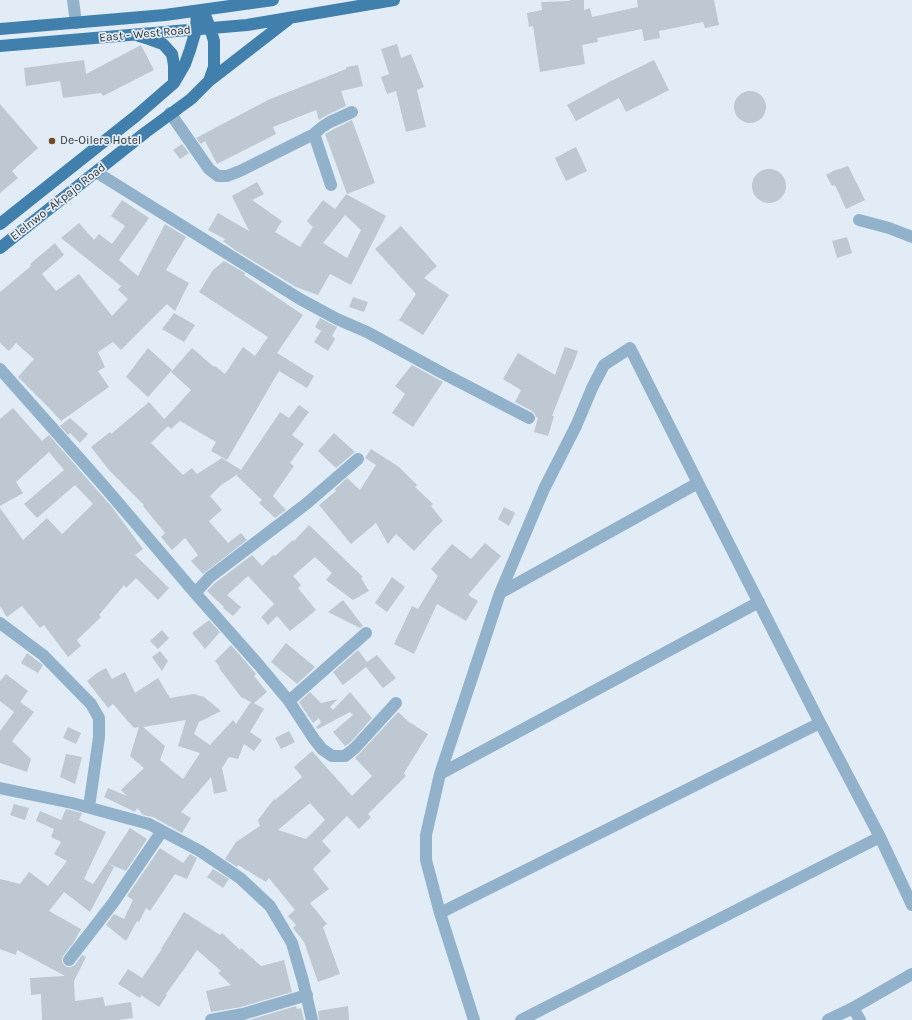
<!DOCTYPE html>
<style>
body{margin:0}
canvas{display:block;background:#e1ecf6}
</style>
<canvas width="912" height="1020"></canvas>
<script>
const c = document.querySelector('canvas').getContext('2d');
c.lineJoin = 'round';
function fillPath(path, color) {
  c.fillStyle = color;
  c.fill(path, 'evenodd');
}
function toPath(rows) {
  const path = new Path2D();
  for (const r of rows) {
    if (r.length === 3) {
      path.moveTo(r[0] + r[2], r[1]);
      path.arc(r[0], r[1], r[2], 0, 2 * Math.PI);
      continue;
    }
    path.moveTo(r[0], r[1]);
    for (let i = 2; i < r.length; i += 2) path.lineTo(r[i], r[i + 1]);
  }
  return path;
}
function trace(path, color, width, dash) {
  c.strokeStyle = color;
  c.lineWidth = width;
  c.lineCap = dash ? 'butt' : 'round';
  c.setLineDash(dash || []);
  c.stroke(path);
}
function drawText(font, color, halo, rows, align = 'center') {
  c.font = font + ' Karla,sans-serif';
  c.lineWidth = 3.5;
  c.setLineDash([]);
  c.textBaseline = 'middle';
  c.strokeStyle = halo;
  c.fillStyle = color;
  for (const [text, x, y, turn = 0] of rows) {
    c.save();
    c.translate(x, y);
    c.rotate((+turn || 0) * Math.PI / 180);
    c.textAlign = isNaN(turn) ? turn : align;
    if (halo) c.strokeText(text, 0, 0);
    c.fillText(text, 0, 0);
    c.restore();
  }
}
const building = toPath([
 [570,0,584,0,584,10,590,8,592,17,638,7,637,0,714,0,719,25,705,28,703,22,659,31,660,38,644,41,642,29,597,38,598,42,582,45,585,64,540,72,533,26,529,27,527,13,542,10,541,2,570,1],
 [397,44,401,58,411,54,424,87,417,90,426,127,406,132,396,91,387,94,381,77,389,74,381,49],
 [141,45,154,70,103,96,101,93,63,98,60,81,26,86,24,68,84,60,86,74],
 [654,60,669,90,626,112,619,98,576,121,567,105,609,82],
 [358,65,363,86,341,91,346,106,327,115,319,120,316,110,273,127,276,134,217,164,205,141,201,144,196,138,268,100,346,69,346,67],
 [750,107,16],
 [0,104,38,148,12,171,18,178,0,193],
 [352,120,375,183,347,194,325,134,334,129],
 [182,144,189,153,180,159,173,150],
 [576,147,587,171,566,181,555,158],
 [848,166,865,200,846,209,835,185,832,186,826,175,833,171],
 [769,186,17],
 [257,182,264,194,252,200,282,221,275,232,300,247,313,227,307,221,323,200,335,209,346,194,386,216,351,285,330,274,318,295,296,287,235,250,223,241,225,239,208,230,218,213,249,231,232,196],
 [345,215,361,230,347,258,323,243],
 [122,200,149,218,119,260,138,276,165,224,186,237,166,270,189,283,175,311,167,304,121,350,113,342,98,352,105,367,98,371,109,387,61,421,50,409,18,377,34,359,16,343,9,351,0,343,0,292,31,266,30,264,55,243,64,255,42,274,56,291,79,274,112,316,128,299,118,290,121,286,61,238,79,223,94,240,99,234,112,244,125,226,111,216],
 [401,226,437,266,424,278,449,295,423,335,399,320,416,294,375,249],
 [847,237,852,253,837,258,832,241],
 [224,261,245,273,244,275,303,315,277,353,314,376,307,388,279,371,227,460,211,451,216,442,180,421,171,429,168,426,151,443,183,475,192,468,197,474,222,458,241,470,280,412,289,418,299,405,309,412,292,435,304,444,290,463,294,466,273,496,286,510,275,518,259,503,262,500,237,476,238,474,221,485,210,496,222,510,209,521,228,543,241,533,247,540,203,574,191,561,198,555,185,538,172,550,161,537,165,533,143,506,144,505,109,470,91,447,110,432,111,434,149,402,164,419,173,410,191,390,171,372,192,348,214,367,215,366,225,374,243,347,255,356,268,337,199,292,213,270],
 [353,297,368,302,364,312,349,307],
 [174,313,195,325,184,342,162,329],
 [320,318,337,327,332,336,335,339,328,351,314,342,321,331,315,327],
 [565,347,578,351,571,370,570,370,552,416,554,416,548,436,534,432,538,418,536,417,535,414,532,411,515,402,521,390,503,379,518,353,555,375],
 [148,348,172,370,148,397,126,377],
 [412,365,443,382,413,427,392,413,405,394,395,386],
 [13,408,42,441,49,435,97,490,112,507,143,549,135,555,169,588,158,600,136,578,126,588,124,585,99,615,101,617,77,640,81,646,68,657,44,625,40,628,22,606,7,617,0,606,0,508,23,540,47,518,62,534,93,504,75,485,37,518,24,504,64,470,49,452,16,482,23,493,0,506,0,419],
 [70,418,88,434,80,443,70,433,68,435,60,426],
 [334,433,355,452,336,468,318,451],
 [371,449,399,467,417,485,415,487,433,504,431,506,443,521,435,528,414,551,396,534,388,544,376,523,351,544,319,505,336,491,335,489,347,478,360,490,376,465,365,458],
 [504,507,515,513,509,526,498,519],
 [309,525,363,577,361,578,369,591,353,600,326,580,332,573,315,557,293,576,301,585,298,588,316,610,290,631,277,616,268,625,261,617,274,604,248,576,227,595,241,607,233,616,223,608,224,607,207,591,215,583,252,555,262,566,273,555,275,556,293,540,294,541],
 [485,543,501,556,468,595,478,601,466,621,437,604,414,654,394,644,412,606,418,609,438,576,431,569,452,544,471,559],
 [392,577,405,587,387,612,375,603],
 [343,600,363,626,360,628,328,612],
 [209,620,220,632,205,649,192,633],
 [162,630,169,638,158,649,150,641],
 [286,643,315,667,310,672,297,684,271,662],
 [231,645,246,662,256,674,254,676,267,692,254,703,264,709,250,732,262,740,254,751,244,744,238,759,229,757,222,768,227,791,214,794,211,777,181,812,191,818,182,833,153,817,143,815,137,808,135,812,104,797,108,788,127,796,121,790,144,768,130,756,139,727,134,728,113,704,108,708,87,681,97,673,106,668,112,679,125,672,135,693,158,678,170,698,194,694,204,697,221,711,199,722,194,734,210,745,233,720,236,724,248,706,251,702,241,697,219,668,220,667,215,661],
 [186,720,178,746,200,753,183,779,160,760,165,746,143,727],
 [358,650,367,662,377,655,396,678,383,688,366,667,343,685,333,672],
 [160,651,168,661,162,671,152,657],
 [27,653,43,665,38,673,21,663],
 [6,674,28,691,20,702,34,712,12,741,31,759,27,772,0,763,0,731,14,712,0,701,0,681],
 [310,692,321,703,338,699,330,707,333,710,350,692,372,718,350,743,345,746,333,732,353,715,350,712,318,729,316,727,321,723,319,718,313,723,299,702],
 [398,712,409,722,428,734,404,773,406,776,368,814,371,817,359,829,347,816,322,841,331,851,313,869,329,889,310,903,327,924,323,927,340,974,318,982,304,942,293,928,296,925,288,916,295,910,269,878,266,882,238,865,237,867,225,859,236,842,260,826,258,820,274,799,275,800,302,777,294,767,312,751,352,796,372,776,355,758,360,753],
 [310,803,325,820,306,839,278,830],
 [68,727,81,733,76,744,63,738],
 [289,731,295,742,281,749,275,738],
 [66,754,82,757,75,784,60,777],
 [14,804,29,808,25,820,10,815],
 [66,809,82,813,79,820,106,832,84,879,93,884,107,863,114,867,90,912,64,892,49,911,81,929,74,942,63,956,62,959,62,962,65,966,68,967,71,967,75,965,82,955,86,957,74,981,75,1001,103,997,105,1006,131,1002,133,1018,119,1020,42,1020,41,994,31,995,30,978,65,976,17,950,16,955,0,949,0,879,20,884,29,872,48,886,67,861,54,854,61,842,51,837,54,829,36,821,40,811,61,820],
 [130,828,147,839,126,871,107,863],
 [160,848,183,863,190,854,197,858,187,879,175,874,150,911,146,908,139,922,137,921,126,941,106,925,114,914,124,919,133,900,127,896],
 [213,869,229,879,223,888,207,877],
 [184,912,220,935,222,933,240,950,241,948,261,966,284,960,292,992,241,1007,211,1012,206,991,231,985,218,973,221,971,197,950,187,965,166,994,167,995,159,1007,141,995,140,998,118,984,128,969,142,978,162,949,161,949],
 [296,1006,297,1009,301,1008,304,1020,249,1020],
 [348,1006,349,1020,319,1020,318,1011]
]);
const minor = toPath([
 [73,0,76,23],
 [170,113,209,169,218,176,227,176,240,171,314,134,331,185],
 [314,134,322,127,330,122,352,112],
 [96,172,300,299,337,319,367,332,448,376,529,418],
 [859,220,889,228,912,237],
 [0,369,103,485,195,593,258,664,289,701,314,739,322,749,332,756,345,756,355,748,396,703],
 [195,593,210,577,306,504,358,459],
 [500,593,698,483],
 [0,623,43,655,91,704,99,718,99,737,89,807],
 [289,701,366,633],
 [440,774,759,602],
 [0,788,72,803,149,824,200,851,240,878,270,906,292,943,303,981,312,1020],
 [440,913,820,723],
 [69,960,113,903,162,831],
 [853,1008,860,1020],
 [211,1020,243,1014,307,995],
 [474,1020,440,913,426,860,426,835,440,774,500,593,544,489,576,426,593,386,604,365,630,348,698,483,820,723,880,837,912,905],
 [521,1020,880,837],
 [828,1020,853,1008,912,974]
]);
const major = toPath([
 [0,29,165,15,273,0],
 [139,36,149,39,163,44,172,54,174,65,174,81],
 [0,46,247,25,394,0],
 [209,81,289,19],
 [0,224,136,116,174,83,185,64,190,50,196,30,197,11],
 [0,248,146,132,191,99,209,81,214,67,214,41,210,28,203,10]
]);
const markers = [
 [52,141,4,"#724c29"]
];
const streetNames = [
 ["East - West Road",145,34,-5],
 ["Elelnwo -Akpajo Road",58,202,-38]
];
const poiNames = [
 ["De-Oilers Hotel",60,141]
];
fillPath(building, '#bdc8d2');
trace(minor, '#92b2cb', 12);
trace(major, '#4180ad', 12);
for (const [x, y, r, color] of markers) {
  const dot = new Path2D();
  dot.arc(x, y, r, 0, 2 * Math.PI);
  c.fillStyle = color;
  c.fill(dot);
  trace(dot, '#e1ecf6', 1.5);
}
drawText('12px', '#303538', '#e1ecf6', streetNames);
drawText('12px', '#303538', '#e1ecf6', poiNames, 'left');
</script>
